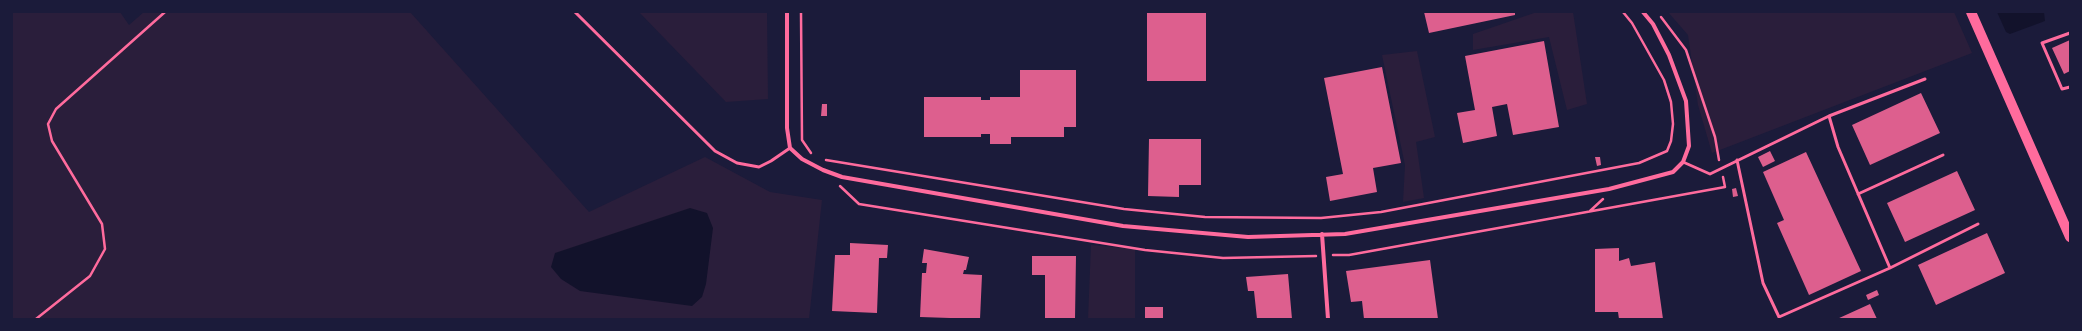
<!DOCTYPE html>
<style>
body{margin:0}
#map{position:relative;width:2082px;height:331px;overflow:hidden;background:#1b1b3a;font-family:"Titillium Web",sans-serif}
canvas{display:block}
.frame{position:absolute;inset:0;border:13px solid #1b1b3a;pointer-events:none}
</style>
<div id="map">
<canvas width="2082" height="331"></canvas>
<div class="frame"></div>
</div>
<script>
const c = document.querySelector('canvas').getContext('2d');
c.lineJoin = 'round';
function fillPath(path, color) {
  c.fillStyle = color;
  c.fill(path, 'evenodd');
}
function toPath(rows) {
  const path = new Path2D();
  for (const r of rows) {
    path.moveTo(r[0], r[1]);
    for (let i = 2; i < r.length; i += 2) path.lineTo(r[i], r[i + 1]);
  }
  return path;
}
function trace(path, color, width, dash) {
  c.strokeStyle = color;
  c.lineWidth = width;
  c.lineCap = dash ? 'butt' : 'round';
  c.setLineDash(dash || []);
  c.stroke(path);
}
const green = toPath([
 [12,12,120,12,129,25,144,12,410,12,589,212,705,157,770,192,822,200,809,319,12,319],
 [639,12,767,12,768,99,726,102],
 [1537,12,1573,12,1587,104,1567,110,1549,37,1473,50,1473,34],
 [1668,12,1954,12,1972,53,1712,153,1698,105,1688,35],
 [1417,51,1435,137,1416,142,1424,198,1403,202,1405,165,1382,55],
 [1091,245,1135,249,1135,319,1088,319]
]);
const water = toPath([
 [1997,12,2044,12,2045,21,2010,34,2006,32],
 [690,208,707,213,713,228,706,284,702,297,692,306,580,291,561,279,551,267,555,253]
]);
const building = toPath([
 [1147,12,1206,12,1206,81,1147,81],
 [1424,12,1515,12,1515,15,1429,33],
 [2070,40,2070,71,2064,74,2052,48],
 [1544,41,1559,127,1513,135,1507,104,1492,107,1497,136,1463,143,1457,113,1475,110,1465,56],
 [1382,67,1401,163,1373,168,1377,192,1330,201,1326,177,1343,174,1324,78],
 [1020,70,1076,70,1076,127,1064,127,1064,137,1011,137,1011,144,990,144,990,134,981,134,981,137,924,137,924,97,981,97,981,100,990,100,990,97,1020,97],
 [1921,93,1940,133,1870,165,1852,125],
 [822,104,827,104,827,116,821,116],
 [1149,139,1201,139,1201,185,1179,185,1179,197,1148,196],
 [1770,151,1775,161,1763,167,1758,157],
 [1806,152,1861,271,1809,295,1777,223,1784,220,1763,172],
 [1595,157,1600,157,1601,165,1597,166],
 [1957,171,1975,210,1905,242,1887,203],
 [1736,188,1738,196,1733,197,1732,189],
 [1987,233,2005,273,1936,305,1918,265],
 [850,243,888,245,887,258,879,258,877,313,832,311,835,255,850,255],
 [1619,248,1619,261,1629,258,1631,266,1655,262,1663,319,1619,319,1618,312,1595,312,1595,249],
 [924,249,969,257,966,270,964,270,963,274,982,275,980,319,920,317,922,273,926,273,927,263,922,263],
 [1032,256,1076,256,1075,319,1045,319,1045,275,1032,275],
 [1430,260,1438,319,1364,319,1362,301,1351,302,1346,271],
 [1288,274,1292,319,1257,319,1254,291,1248,291,1246,277],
 [1877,290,1879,295,1868,300,1866,295],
 [1870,304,1877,319,1837,319],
 [1145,307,1163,307,1163,319,1145,319]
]);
const path = toPath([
 [801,12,802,140,811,153],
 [1661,17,1686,50,1715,137,1719,160],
 [826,160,1124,209,1205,217,1321,218,1381,212,1639,163,1667,151,1671,141,1673,124,1671,102,1664,80,1632,23,1623,12],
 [840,186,859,204,1145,250,1223,258,1316,256],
 [1590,211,1603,199],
 [1333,255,1349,255,1725,187,1723,177],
 [36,319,90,276,105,249,102,224,52,141,48,124,56,109,165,12]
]);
const service = toPath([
 [575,12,715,151,737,163,759,167,771,161,790,148],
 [2070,33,2042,43,2062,89,2070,87],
 [1737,160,1763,283,1779,317,1890,268,1838,147,1829,116],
 [1683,162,1710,174,1829,116,1925,79],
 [1858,194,1943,155],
 [1890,268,1978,224]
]);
const minor = toPath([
 [787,12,787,128,790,148,802,159,823,170,842,177,1123,226,1248,237,1345,234,1609,189,1673,172,1683,162,1689,146,1686,101,1669,55,1653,24,1643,12],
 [1322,234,1328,319]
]);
const primary = toPath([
 [1971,12,2070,237]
]);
fillPath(green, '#2a1e3b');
fillPath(water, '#12122b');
fillPath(building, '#dd5f8e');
trace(path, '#ff6b9d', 2.5);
trace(service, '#ff6b9d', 3);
trace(minor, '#ff6b9d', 4);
trace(primary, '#ff6b9d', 10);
</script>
